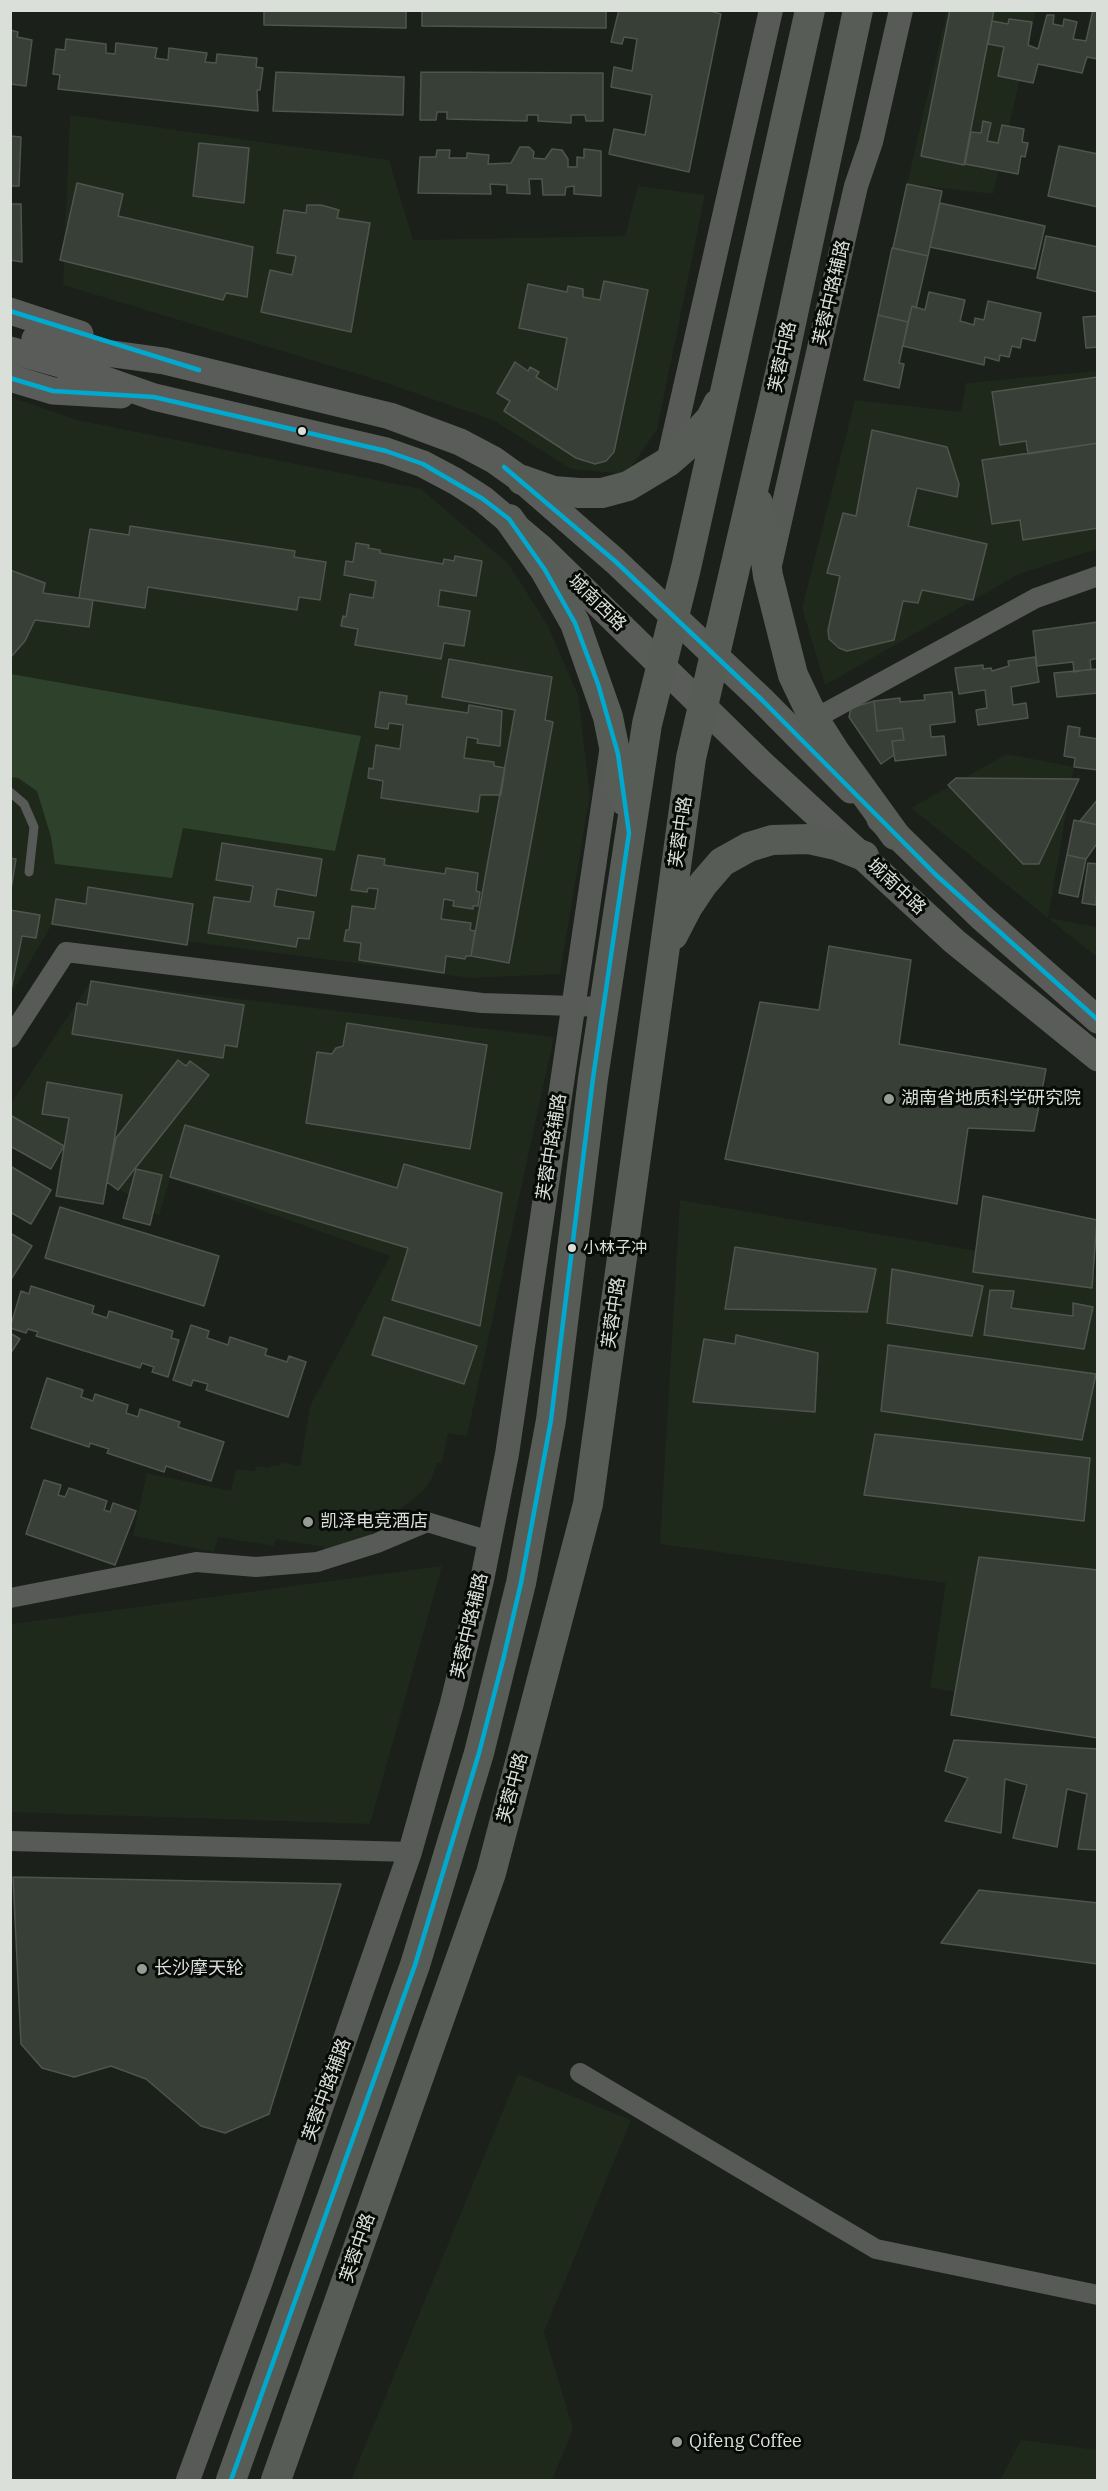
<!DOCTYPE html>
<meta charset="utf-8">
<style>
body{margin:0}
#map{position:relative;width:1108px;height:2491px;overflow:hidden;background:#1b201b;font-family:"IBM Plex Serif",serif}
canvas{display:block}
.frame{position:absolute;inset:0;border:12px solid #dadfd9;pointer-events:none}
</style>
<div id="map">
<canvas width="1108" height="2491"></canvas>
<div class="frame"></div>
</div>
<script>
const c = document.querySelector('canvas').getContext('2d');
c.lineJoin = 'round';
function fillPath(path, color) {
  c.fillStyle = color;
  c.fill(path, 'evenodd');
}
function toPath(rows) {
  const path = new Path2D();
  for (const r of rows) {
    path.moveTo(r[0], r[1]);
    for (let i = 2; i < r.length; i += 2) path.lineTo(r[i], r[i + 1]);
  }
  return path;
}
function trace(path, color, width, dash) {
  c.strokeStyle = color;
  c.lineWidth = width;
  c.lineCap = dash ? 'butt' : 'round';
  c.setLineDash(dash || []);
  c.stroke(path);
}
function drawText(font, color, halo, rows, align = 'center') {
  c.font = font + ' "IBM Plex Serif","Noto Sans SC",serif';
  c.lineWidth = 6;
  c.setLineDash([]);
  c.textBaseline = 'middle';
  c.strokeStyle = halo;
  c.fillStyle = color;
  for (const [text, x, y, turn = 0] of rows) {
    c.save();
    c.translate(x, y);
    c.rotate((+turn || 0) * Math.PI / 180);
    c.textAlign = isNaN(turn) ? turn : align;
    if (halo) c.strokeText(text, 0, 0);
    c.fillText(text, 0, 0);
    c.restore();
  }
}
const built = toPath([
 [947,11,1036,11,993,194,907,184],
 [70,115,389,160,413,240,625,236,638,186,705,195,657,430,626,474,571,469,493,420,371,378,63,285],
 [1097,371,1097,549,1019,574,825,685,802,608,855,400,961,412,966,383],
 [11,397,77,420,421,489,508,563,548,626,578,695,590,795,560,974,471,978,52,924,11,995],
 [1007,754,1074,767,1048,918,1097,927,1097,957,1048,918,911,808],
 [91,981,554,1037,467,1436,448,1433,442,1463,437,1463,432,1478,424,1490,401,1509,374,1520,371,1540,322,1558,324,1547,276,1539,274,1546,218,1537,214,1552,133,1536,147,1473,231,1491,236,1469,255,1471,256,1466,270,1468,271,1465,280,1466,281,1462,300,1466,310,1406,390,1256,170,1178,159,1216,11,1116,10,1105],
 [680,1200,1093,1271,1098,1278,1097,1714,930,1688,946,1583,660,1544],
 [442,1566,370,1824,11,1812,11,1624],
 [518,2074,631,2120,544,2332,573,2429,552,2480,351,2480],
 [1021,2440,1097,2450,1097,2480,1000,2480]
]);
const green = toPath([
 [11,674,361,736,335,851,183,828,172,878,55,864,51,837,37,791,18,778,11,777]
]);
const building = toPath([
 [264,10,406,10,406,28,264,25,264,10],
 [422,10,606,10,606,28,422,26,422,10],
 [619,10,706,10,721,14,689,172,609,154,614,129,645,135,652,95,611,87,614,67,632,71,637,39,624,37,622,44,611,42,619,10],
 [950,10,994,10,964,165,921,156,950,10],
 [1093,10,1098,10,1098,59,1087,57,1082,73,1038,64,1033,83,998,76,1004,47,988,44,992,21,1008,24,1009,19,1032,22,1028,45,1038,49,1047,15,1054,15,1053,24,1063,26,1064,19,1077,22,1073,39,1086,41,1093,10],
 [10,30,18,32,17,37,32,40,26,86,10,84,10,30],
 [66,39,106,44,106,53,115,54,116,43,157,48,155,58,168,60,169,48,207,53,205,62,216,63,217,54,257,58,256,67,263,68,260,90,257,90,258,111,58,89,60,75,53,74,56,49,65,50,66,39],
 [276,72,404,77,403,115,273,111,276,72],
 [421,72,603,73,603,121,586,121,585,115,571,115,571,123,538,121,538,115,527,115,527,121,447,119,447,112,437,112,436,120,420,120,421,72],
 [983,121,991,123,987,141,998,143,1002,125,1024,129,1022,142,1028,143,1025,157,1021,156,1018,174,965,164,971,132,981,133,983,121],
 [10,136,21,137,19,186,10,186,10,136],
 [199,143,249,148,244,203,193,196,199,143],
 [1059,146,1098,154,1098,207,1048,196,1059,146],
 [520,147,529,147,534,152,533,158,545,159,552,149,562,150,568,159,568,167,577,167,577,157,584,158,584,149,601,151,601,196,574,194,574,186,566,187,565,195,543,195,542,179,529,179,530,194,507,193,507,185,490,184,491,194,418,193,420,157,436,157,437,150,450,150,449,158,467,158,467,153,489,155,488,164,511,163,520,147],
 [77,183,123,194,118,216,253,247,247,297,226,293,223,300,60,260,77,183],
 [907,184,942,191,928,256,893,248,907,184],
 [940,203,1045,226,1035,269,930,247,940,203],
 [10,204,21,204,22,262,10,260,10,204],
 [307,205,321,205,339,210,337,218,370,223,351,332,261,312,270,270,292,275,296,256,277,253,284,210,306,213,307,205],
 [1046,236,1098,247,1098,292,1037,278,1046,236],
 [892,248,928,256,916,308,912,306,908,322,878,315,892,248],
 [604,281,648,290,614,452,606,461,595,464,576,458,504,411,510,401,497,393,515,362,528,371,530,367,539,372,536,377,557,390,567,338,519,328,528,284,567,292,568,286,583,289,583,297,600,300,604,281],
 [929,292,965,300,960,321,974,325,975,318,984,320,988,301,1041,313,1035,341,1022,338,1020,348,1012,346,1009,357,1000,355,999,361,985,357,984,365,903,346,912,306,925,310,929,292],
 [878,315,908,322,899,363,904,364,899,388,864,380,878,315],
 [1098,316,1098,347,1086,348,1083,317,1098,316],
 [1098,377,1098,443,1028,454,1026,441,1000,445,992,392,1098,377],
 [872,430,947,447,959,484,957,497,917,488,908,526,987,544,973,600,922,590,918,603,903,601,894,640,847,651,839,648,829,639,828,630,840,576,827,573,843,513,856,516,872,430],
 [1098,443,1098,528,1023,540,1020,520,992,524,982,460,1098,443],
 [130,526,295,551,294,557,326,562,320,600,299,597,297,610,148,587,145,608,79,598,90,529,129,535,130,526],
 [356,543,369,545,368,548,380,550,380,553,443,564,444,559,454,561,455,556,482,561,476,596,440,590,438,606,470,611,464,646,444,643,441,659,355,645,358,629,341,626,343,616,346,617,350,594,373,598,376,581,344,575,346,561,353,562,356,543],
 [10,570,45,583,43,593,93,600,89,627,35,620,25,641,10,658,10,570],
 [1098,622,1098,658,1090,660,1091,669,1074,672,1073,662,1037,666,1033,631,1098,622],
 [1035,657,1039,682,1011,687,1013,705,1026,703,1028,718,978,725,976,710,987,708,985,690,959,694,955,668,983,665,983,669,991,668,992,671,1009,666,1008,661,1035,657],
 [449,659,552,677,545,720,553,722,509,963,471,956,515,710,442,697,449,659],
 [1098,669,1098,693,1057,697,1054,673,1098,669],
 [380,692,407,696,406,704,468,713,469,705,502,711,500,746,477,743,478,739,467,737,464,758,494,762,494,766,505,768,501,795,480,795,478,812,381,798,383,781,368,778,369,768,373,769,376,745,400,749,403,725,389,723,388,729,375,727,380,692],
 [952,692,955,722,930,725,931,737,944,736,946,755,895,761,892,741,904,740,902,728,877,731,874,701,900,698,900,702,925,700,924,695,952,692],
 [874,701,877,731,902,728,904,740,892,741,894,755,881,764,849,717,851,708,874,701],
 [1068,726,1080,728,1079,736,1098,739,1098,770,1074,767,1075,758,1064,756,1068,726],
 [956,778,1079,779,1039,864,1023,864,948,785,956,778],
 [1098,799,1098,825,1080,821,1098,799],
 [1074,820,1098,825,1098,842,1086,859,1067,855,1074,820],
 [222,843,322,859,316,896,277,889,274,906,314,912,309,939,298,938,296,947,208,933,214,897,250,902,253,886,216,880,222,843],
 [358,855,385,859,384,865,445,874,446,868,478,873,476,891,480,892,478,906,473,906,473,909,453,906,454,901,444,899,441,919,471,923,470,930,475,931,471,956,466,956,465,959,446,956,444,973,359,960,361,943,344,941,346,930,349,930,352,906,375,909,378,889,368,888,367,892,351,890,358,855],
 [1067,855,1086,859,1078,897,1059,893,1067,855],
 [10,858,16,859,10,896,10,858],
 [1088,863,1098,864,1096,905,1082,903,1088,863],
 [88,887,193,904,187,945,52,924,56,899,86,904,88,887],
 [10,910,40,915,36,938,22,936,10,995,10,910],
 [829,946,911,960,899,1044,1046,1069,1034,1131,968,1128,957,1204,725,1159,760,1002,819,1010,829,946],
 [91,981,244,1005,237,1047,225,1045,223,1058,72,1034,77,1003,87,1005,91,981],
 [347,1023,487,1045,470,1149,306,1123,317,1052,332,1054,336,1048,343,1046,347,1023],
 [178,1060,186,1066,190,1061,209,1075,118,1190,107,1182,116,1138,178,1060],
 [47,1082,122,1095,103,1204,56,1196,69,1118,42,1114,47,1082],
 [10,1115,64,1146,51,1169,10,1146,10,1115],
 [185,1125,397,1188,404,1164,502,1193,480,1326,392,1300,408,1248,170,1177,185,1125],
 [10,1166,51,1190,31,1224,10,1212,10,1166],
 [136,1169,162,1175,150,1225,123,1218,136,1169],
 [983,1196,1097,1220,1092,1288,973,1272,983,1196],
 [60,1207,219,1256,204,1306,45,1258,60,1207],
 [10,1233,32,1246,10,1281,10,1233],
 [735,1247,876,1269,867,1312,725,1309,735,1247],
 [892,1269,983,1286,972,1336,887,1323,892,1269],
 [31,1286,94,1306,92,1313,107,1318,109,1311,173,1331,171,1338,179,1340,168,1377,152,1372,154,1367,142,1363,140,1368,36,1336,38,1332,28,1329,26,1333,10,1328,21,1291,29,1294,31,1286],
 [990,1290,1014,1291,1011,1308,1073,1316,1073,1303,1093,1307,1084,1349,984,1335,990,1290],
 [384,1317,477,1346,464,1384,372,1355,384,1317],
 [191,1325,209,1331,207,1338,228,1345,230,1337,267,1349,265,1355,287,1362,289,1356,306,1362,288,1417,206,1390,208,1384,193,1380,191,1386,173,1380,191,1325],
 [10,1333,20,1339,10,1354,10,1333],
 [736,1335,818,1353,815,1412,693,1402,704,1339,735,1344,736,1335],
 [888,1345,1096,1374,1082,1440,881,1411,888,1345],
 [47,1378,83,1390,81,1397,93,1401,95,1394,128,1405,126,1413,138,1417,140,1409,180,1422,178,1427,224,1442,211,1481,166,1466,164,1472,107,1453,109,1449,90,1443,89,1447,31,1428,47,1378],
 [875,1434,1090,1458,1084,1521,864,1495,875,1434],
 [44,1480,61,1485,58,1495,65,1497,69,1488,107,1501,104,1510,110,1512,113,1503,136,1511,115,1565,26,1534,44,1480],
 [979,1557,1098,1570,1098,1738,951,1715,979,1557],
 [954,1740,1098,1749,1098,1850,1078,1849,1087,1794,1067,1789,1057,1847,1013,1838,1027,1785,1005,1779,1001,1833,945,1821,968,1778,945,1771,954,1740],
 [13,1877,341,1884,269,2114,225,2133,201,2126,146,2079,111,2066,74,2077,42,2068,21,2044,13,1877],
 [979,1890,1098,1903,1098,1964,941,1943,979,1890]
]);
const service = toPath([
 [10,792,24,804,34,827,29,872]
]);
const minor = toPath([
 [814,719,1036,598,1098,576],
 [10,1038,66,952,482,1003,604,1007],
 [10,1598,196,1562,256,1567,317,1562,377,1543,427,1522,490,1541],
 [10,1841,410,1852],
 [580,2073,876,2249,1098,2295]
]);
const tertiary = toPath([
 [668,462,771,10],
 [770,565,844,238,856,186,871,142,901,10],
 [188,2480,261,2281,410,1852,452,1703,482,1580,507,1454,611,752]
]);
const secondary = toPath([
 [10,311,80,334],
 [35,339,62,347,164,361,390,416,460,442,494,460,522,480,615,561,762,700,851,790],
 [10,350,60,364,154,397,386,451,423,464,455,481,483,499,540,547,761,763,954,941,1098,1058],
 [10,378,53,391,121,395],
 [880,819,980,916,1098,1020]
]);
const primary = toPath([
 [522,480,553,491,579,493,602,493,628,486,668,462,683,449,711,418,718,404],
 [758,503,768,576,793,675,814,719,835,752,895,835],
 [509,519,545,570,575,623,608,717,625,801],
 [673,935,687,908,703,884,722,862,749,847,772,840,809,839,836,845,864,856],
 [231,2480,415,1965,479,1753,521,1583,551,1420,593,1078,647,724,686,568,810,10],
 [276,2480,491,1873,588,1504,691,758,782,365,858,10]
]);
const bus1 = toPath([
 [10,311,199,370],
 [10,378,53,391,154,397,386,451,423,464,483,499,509,519,545,570,575,623,598,684,618,754,629,833,593,1078,551,1420,521,1583,503,1660,479,1753,415,1965,231,2480],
 [504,467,615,561,762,700,936,875,1098,1020]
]);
const markers = [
 [302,431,5,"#dadfd9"],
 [889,1099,6,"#979c96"],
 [572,1248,5,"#dadfd9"],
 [308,1522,6,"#979c96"],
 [142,1969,6,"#979c96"],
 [677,2442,6,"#979c96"]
];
const busNames = [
 ["小林子冲",583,1248]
];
const streetNames = [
 ["芙蓉中路辅路",832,293,-77],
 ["芙蓉中路",783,357,-78],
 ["城南西路",597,603,44],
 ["芙蓉中路",681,832,-82],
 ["城南中路",896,887,43],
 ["芙蓉中路辅路",552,1147,-81],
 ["芙蓉中路",614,1313,-82],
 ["芙蓉中路辅路",470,1626,-77],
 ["芙蓉中路",513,1788,-75],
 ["芙蓉中路辅路",327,2090,-70],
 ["芙蓉中路",358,2248,-71]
];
const poiNames = [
 ["湖南省地质科学研究院",901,1099],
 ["凯泽电竞酒店",320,1522],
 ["长沙摩天轮",154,1969],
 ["Qifeng Coffee",689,2442]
];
fillPath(built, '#1e281b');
fillPath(green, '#2e412b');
fillPath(building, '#373f36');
trace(building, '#50544f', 1.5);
trace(service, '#585a58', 9);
trace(minor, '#585a58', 20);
trace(tertiary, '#585a58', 24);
trace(secondary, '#5a5c5a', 27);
trace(primary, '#585c57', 30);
trace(bus1, '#00a9ce', 4.5);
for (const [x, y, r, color] of markers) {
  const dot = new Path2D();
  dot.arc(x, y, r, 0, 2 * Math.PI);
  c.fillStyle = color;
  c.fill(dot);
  trace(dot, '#070a07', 2);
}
drawText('16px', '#dadfd9', '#070a07', busNames, 'left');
drawText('18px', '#dadfd9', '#070a07', streetNames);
drawText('18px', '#dadfd9', '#070a07', poiNames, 'left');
</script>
